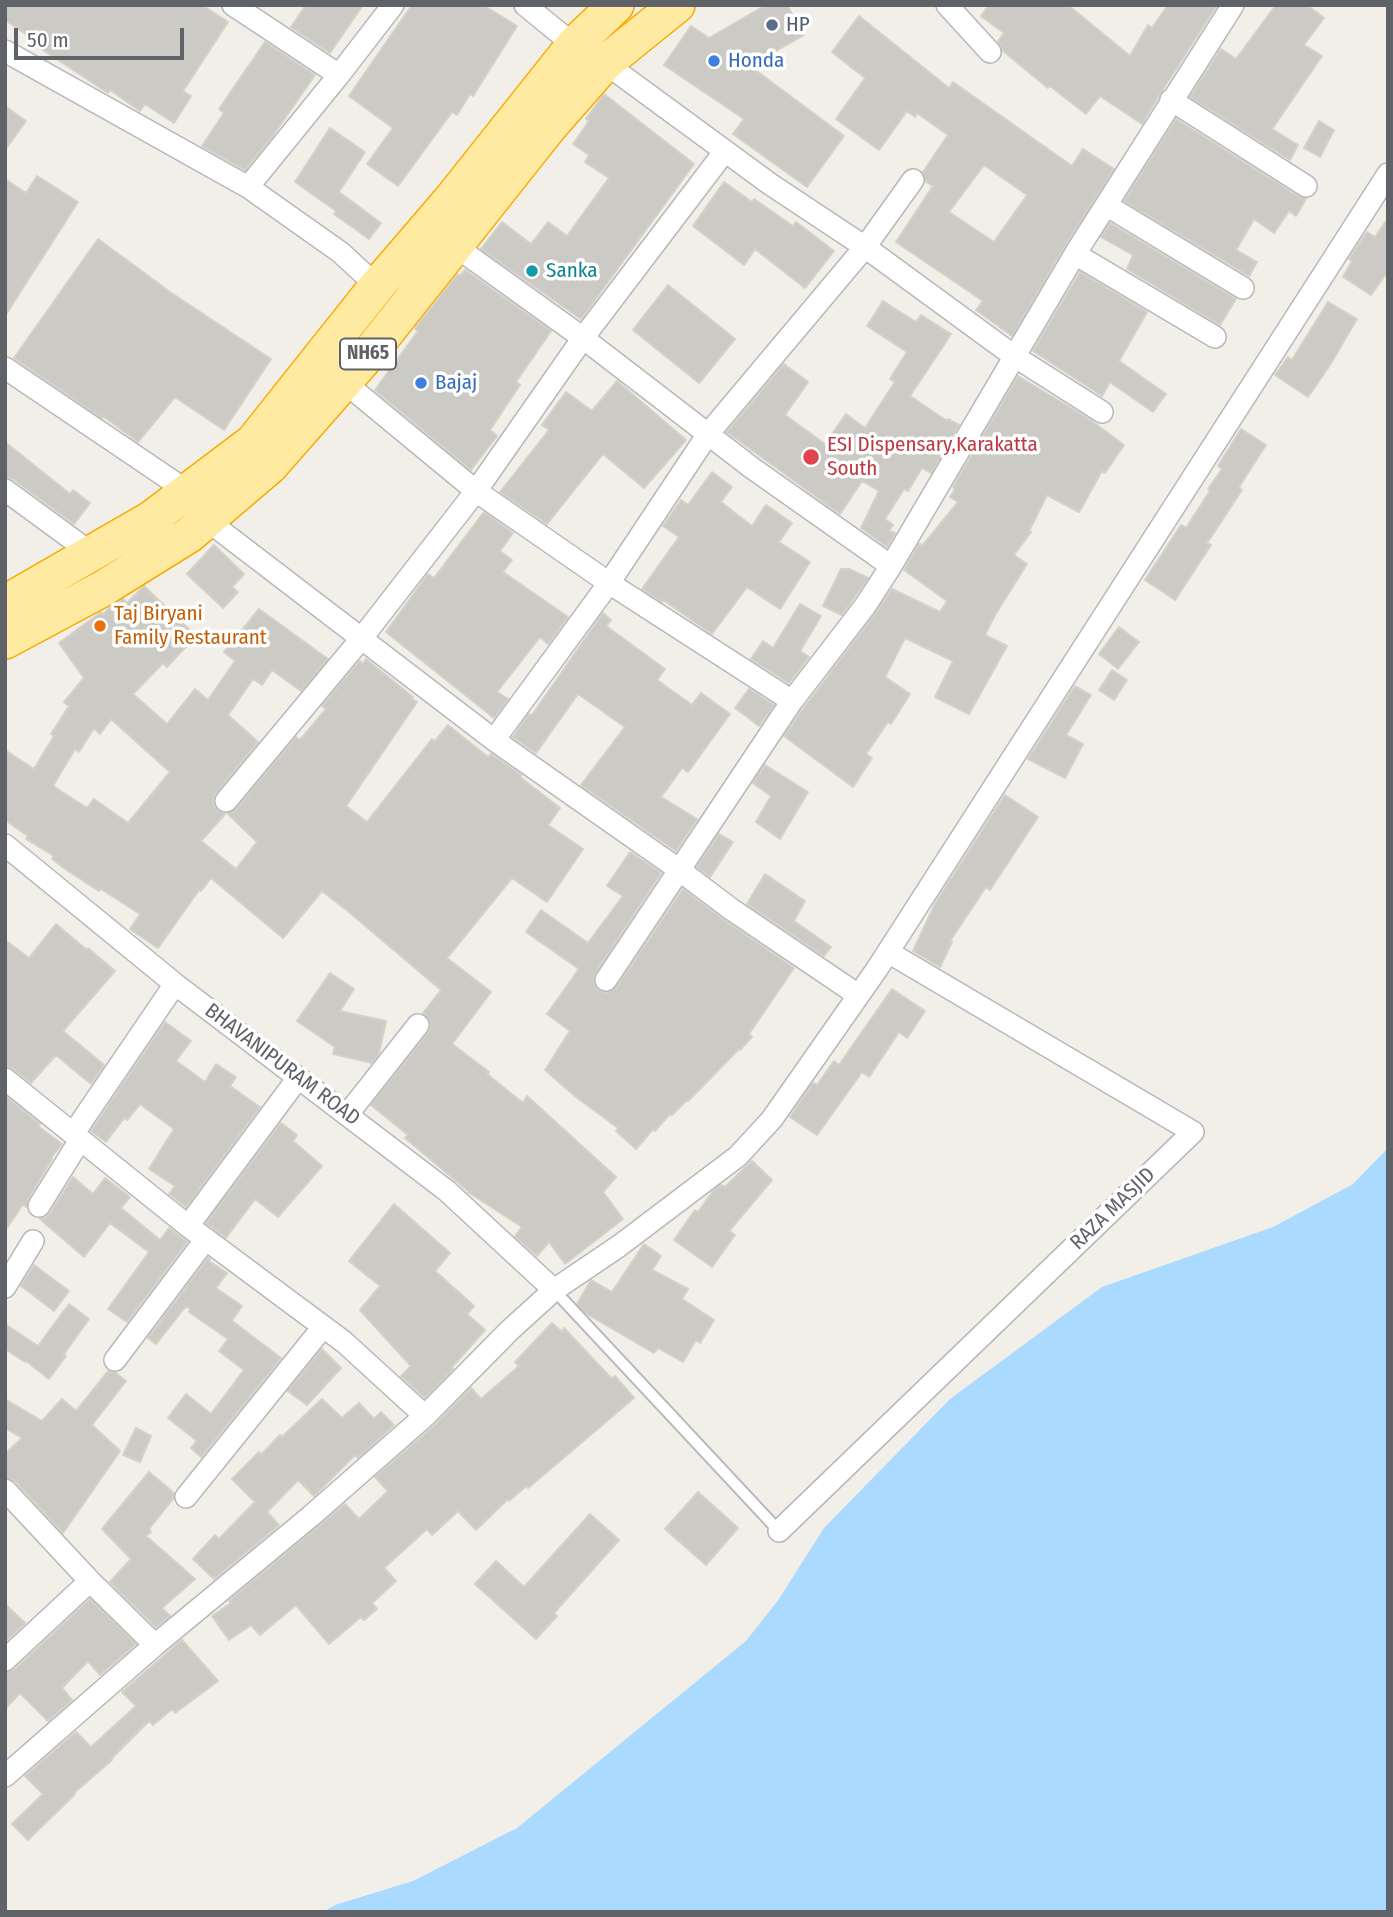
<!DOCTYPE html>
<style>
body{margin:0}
#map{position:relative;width:1393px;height:1917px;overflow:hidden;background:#f1efe8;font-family:"Fira Sans Condensed",sans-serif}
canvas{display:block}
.frame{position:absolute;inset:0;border:7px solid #5f6368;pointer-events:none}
.scale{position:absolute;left:14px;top:28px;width:170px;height:32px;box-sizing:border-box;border:4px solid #5f6368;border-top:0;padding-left:9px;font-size:21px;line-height:24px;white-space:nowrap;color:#5f6368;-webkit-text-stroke:5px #fff;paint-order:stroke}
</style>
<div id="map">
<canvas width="1393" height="1917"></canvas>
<div class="frame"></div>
<div class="scale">50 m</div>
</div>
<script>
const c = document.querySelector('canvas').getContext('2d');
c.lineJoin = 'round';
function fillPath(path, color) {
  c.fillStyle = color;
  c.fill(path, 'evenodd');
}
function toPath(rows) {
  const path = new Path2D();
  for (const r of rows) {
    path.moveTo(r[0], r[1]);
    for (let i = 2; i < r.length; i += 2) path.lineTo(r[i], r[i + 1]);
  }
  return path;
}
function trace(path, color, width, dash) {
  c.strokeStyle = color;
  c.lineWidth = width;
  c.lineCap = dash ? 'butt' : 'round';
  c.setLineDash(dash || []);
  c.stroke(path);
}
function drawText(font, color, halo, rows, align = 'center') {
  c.font = font + ' "Fira Sans Condensed",sans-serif';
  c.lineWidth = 7;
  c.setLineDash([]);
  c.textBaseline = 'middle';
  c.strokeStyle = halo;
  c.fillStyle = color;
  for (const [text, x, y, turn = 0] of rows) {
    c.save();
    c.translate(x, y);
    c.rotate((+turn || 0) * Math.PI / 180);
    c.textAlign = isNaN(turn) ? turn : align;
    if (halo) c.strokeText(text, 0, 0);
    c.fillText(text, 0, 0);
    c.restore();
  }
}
const water = toPath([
 [1388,1148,1388,1912,323,1912,335,1905,413,1881,517,1828,746,1641,779,1599,824,1528,950,1399,1102,1287,1273,1227,1353,1184]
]);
const building = toPath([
 [5,5,202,5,228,22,183,91,191,96,174,123,145,104,140,111,110,90,108,93,40,48,42,45,5,20,5,5],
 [306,5,363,5,330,53,291,27,306,5],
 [412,5,483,5,517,26,473,96,470,94,457,115,452,112,398,186,367,164,393,128,349,96,412,5],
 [766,5,787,5,804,35,750,66,844,136,807,187,733,134,744,119,664,65,691,26,709,38,766,5],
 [989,5,1068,5,1130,56,1148,25,1152,28,1168,5,1217,5,1160,94,1142,124,1100,96,1086,114,1050,86,1048,88,1003,51,998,41,1004,33,981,16,989,5],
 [1276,5,1307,5,1324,18,1304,45,1322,56,1272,129,1298,145,1290,160,1190,97,1221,49,1236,59,1276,5],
 [859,16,949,88,953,82,1072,166,1083,149,1114,169,1064,247,1012,336,976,310,983,301,896,242,933,186,926,182,923,172,948,135,917,113,915,117,907,111,879,150,836,119,865,78,832,52,859,16],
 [984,165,1027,195,994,242,949,212,984,165],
 [265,42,315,75,274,134,245,170,202,146,224,113,219,109,265,42],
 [604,94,694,164,581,319,481,249,502,222,531,244,548,222,567,236,609,178,585,162,589,155,573,144,589,121,586,119,604,94],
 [5,106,26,121,5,150,5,106],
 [1176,119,1299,197,1306,199,1296,216,1289,211,1274,233,1254,219,1236,250,1257,262,1249,276,1124,201,1176,119],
 [1319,121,1334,130,1320,157,1304,148,1319,121],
 [330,128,365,152,339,192,381,223,369,239,334,214,336,211,295,182,330,128],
 [37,176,78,202,5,316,5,179,26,193,37,176],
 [724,182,752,202,754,199,793,226,796,222,834,251,805,288,755,249,744,265,693,226,724,182],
 [1388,218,1388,271,1371,295,1343,277,1352,261,1349,259,1367,232,1375,237,1388,218],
 [1110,223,1236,299,1220,325,1127,269,1133,255,1101,237,1110,223],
 [98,239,170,292,271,359,224,430,175,397,138,442,103,416,102,418,14,358,98,239],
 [465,270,551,331,516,382,520,385,490,430,497,436,471,470,375,390,418,331,415,329,416,327,458,274,460,276,465,270],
 [1080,272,1147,312,1119,361,1166,394,1153,412,1110,382,1102,396,1033,351,1080,272],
 [668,285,735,339,699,383,633,330,668,285],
 [883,301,916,322,921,315,951,334,910,396,947,421,948,419,959,425,931,473,922,468,908,491,904,489,885,519,893,525,889,531,895,533,887,547,861,528,879,491,862,481,840,514,727,432,784,364,808,382,785,415,825,444,846,414,865,428,895,382,890,379,907,352,867,326,883,301],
 [1328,302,1357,319,1330,365,1308,397,1275,375,1288,357,1292,360,1328,302],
 [1018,376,1089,419,1124,445,1105,473,1102,471,1079,512,1047,495,1029,531,1031,532,1014,555,1027,564,995,615,985,635,1007,646,969,714,935,697,953,661,905,638,885,677,910,694,891,724,888,722,866,754,872,758,853,787,784,736,803,709,875,614,892,589,940,612,947,601,904,570,919,544,923,545,958,502,950,497,955,489,953,487,1018,376],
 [617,381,686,440,644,488,603,454,547,524,500,492,549,430,542,425,566,392,592,411,617,381],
 [1241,429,1266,445,1239,487,1242,490,1207,543,1211,545,1175,600,1145,580,1181,525,1186,528,1210,491,1208,489,1222,469,1218,466,1241,429],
 [5,442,70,494,73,490,90,503,74,524,13,479,5,477,5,442],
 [712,472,732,487,721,502,752,526,766,505,792,523,779,542,810,562,780,609,747,587,712,634,663,600,662,602,642,589,679,537,663,526,681,500,688,505,712,472],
 [484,512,513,533,500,551,512,560,503,572,568,617,548,644,540,637,497,692,508,699,494,718,386,632,428,574,434,578,484,512],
 [214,545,244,574,232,587,238,592,223,608,187,574,214,545],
 [841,569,849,569,868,578,842,615,823,606,841,569],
 [144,586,196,636,167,667,163,663,133,694,167,724,195,689,208,700,235,661,224,652,259,609,328,659,301,691,272,670,262,685,253,679,228,715,258,742,216,793,213,799,214,806,218,811,225,814,201,841,236,869,257,842,228,814,236,809,296,737,300,740,326,709,322,706,360,661,363,664,366,659,413,697,412,699,417,702,346,806,367,822,432,739,435,741,448,725,488,757,491,754,521,775,520,777,560,808,548,825,583,849,547,902,512,878,447,958,491,992,452,1044,489,1072,487,1074,523,1103,527,1096,616,1177,603,1192,623,1219,565,1264,549,1242,537,1256,515,1236,522,1227,468,1192,468,1191,405,1138,408,1135,371,1105,428,1033,431,1028,430,1021,423,1013,441,990,349,912,322,891,283,938,211,878,201,891,199,890,158,948,130,929,140,914,101,889,99,891,68,871,52,859,54,856,26,839,28,836,5,820,5,750,34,769,54,736,51,734,69,706,64,702,84,678,59,643,97,615,101,612,103,615,109,608,123,599,127,603,144,586],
 [111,719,170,772,128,823,94,799,87,808,53,786,75,749,79,752,94,728,100,734,111,719],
 [800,604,821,616,800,651,809,657,789,683,751,659,763,641,773,648,800,604],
 [603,613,611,620,606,626,665,669,657,680,692,705,701,693,730,714,688,772,682,768,661,797,697,819,676,851,581,785,625,727,578,694,536,753,513,737,529,714,532,715,603,613],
 [1119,627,1139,642,1118,669,1099,654,1119,627],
 [1112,670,1127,680,1114,700,1099,690,1112,670],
 [1075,686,1091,695,1066,735,1083,744,1065,778,1028,759,1075,686],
 [749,689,774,705,759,726,735,708,749,689],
 [765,765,808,792,780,839,756,822,771,796,753,783,765,765],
 [1005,795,1038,817,990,890,986,887,950,941,952,942,940,967,913,951,936,902,1005,795],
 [719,834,733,842,710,877,697,867,719,834],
 [630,852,661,873,595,973,593,980,595,986,598,990,606,993,612,991,617,987,683,889,724,920,794,968,749,1034,752,1037,740,1050,739,1049,688,1101,687,1100,672,1115,670,1114,655,1131,653,1129,636,1149,616,1131,618,1128,576,1097,545,1070,570,1031,547,1014,579,969,526,932,541,910,588,943,623,896,607,886,630,852],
 [765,874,805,901,794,921,831,947,824,956,747,904,765,874],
 [56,924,87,950,88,948,115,971,63,1031,104,1065,91,1084,56,1055,31,1083,13,1069,5,1066,5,940,29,958,56,924],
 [330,973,354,989,340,1011,386,1021,379,1053,372,1063,333,1054,335,1047,297,1021,330,973],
 [892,989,925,1011,907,1038,899,1032,869,1077,862,1072,817,1135,790,1117,813,1083,817,1085,834,1061,839,1065,892,989],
 [165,1022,191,1041,176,1061,205,1082,216,1064,236,1077,230,1086,260,1107,186,1207,169,1194,175,1186,149,1169,174,1129,140,1104,127,1120,124,1118,106,1142,91,1131,165,1022],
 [5,1096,40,1124,38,1126,62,1144,51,1158,52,1159,28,1199,26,1207,23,1204,5,1231,5,1096],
 [281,1123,297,1135,293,1141,322,1166,278,1217,255,1199,226,1238,206,1223,281,1123],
 [752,1161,772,1180,729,1231,735,1235,712,1267,674,1240,695,1210,698,1212,713,1191,721,1185,725,1187,752,1161],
 [73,1177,93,1194,105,1178,130,1197,121,1208,160,1240,169,1228,187,1242,127,1322,108,1309,149,1252,110,1223,84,1257,40,1219,46,1217,50,1213,73,1177],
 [394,1204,450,1253,435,1271,474,1306,467,1314,485,1330,452,1367,453,1369,425,1398,401,1376,411,1366,360,1310,380,1286,349,1261,394,1204],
 [644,1244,661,1256,652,1270,688,1289,682,1299,714,1320,700,1343,696,1340,683,1362,658,1348,654,1353,587,1314,577,1304,591,1280,612,1292,644,1244],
 [208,1258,210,1259,209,1261,227,1273,216,1288,242,1306,232,1321,281,1358,201,1457,191,1448,197,1441,168,1418,186,1394,211,1414,244,1370,219,1351,228,1339,189,1312,190,1309,186,1306,156,1344,148,1338,208,1258],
 [34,1265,69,1291,54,1311,21,1286,34,1265],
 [69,1304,89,1319,64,1354,66,1356,49,1379,26,1361,25,1362,5,1349,5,1324,38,1346,69,1304],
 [552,1323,562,1332,564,1328,612,1379,615,1376,634,1398,528,1488,526,1486,509,1501,508,1499,476,1530,458,1511,432,1535,427,1529,384,1568,396,1581,372,1603,377,1609,364,1620,361,1617,329,1644,296,1605,260,1635,251,1625,229,1640,212,1616,231,1603,229,1601,345,1504,359,1519,388,1491,375,1477,434,1426,471,1388,481,1399,519,1366,515,1362,552,1323],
 [322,1349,341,1368,307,1405,288,1391,322,1349],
 [108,1371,116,1373,126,1381,92,1425,120,1451,63,1533,15,1481,5,1477,5,1454,22,1438,5,1428,5,1399,42,1421,62,1399,76,1411,108,1371],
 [322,1399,342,1418,359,1403,374,1419,381,1412,394,1425,358,1458,355,1455,314,1496,298,1480,267,1512,279,1525,214,1579,193,1559,215,1535,219,1539,255,1502,232,1479,259,1452,261,1455,280,1435,282,1437,322,1399],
 [136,1428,151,1436,140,1462,123,1455,136,1428],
 [149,1472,174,1493,173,1499,149,1529,151,1532,146,1536,195,1579,162,1608,170,1616,156,1627,110,1582,131,1559,102,1529,149,1472],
 [698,1492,738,1528,706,1565,665,1529,698,1492],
 [590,1514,619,1540,554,1613,557,1616,536,1639,475,1584,496,1561,524,1587,590,1514],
 [90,1599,136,1644,100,1675,88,1661,62,1688,72,1700,48,1721,20,1693,5,1709,5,1673,14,1670,90,1599],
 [5,1604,25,1623,5,1642,5,1604],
 [182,1640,218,1681,175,1713,172,1709,153,1725,149,1721,111,1759,112,1760,74,1793,75,1794,28,1840,12,1824,43,1794,25,1776,76,1732,91,1747,136,1706,122,1692,182,1640]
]);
const service = toPath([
 [554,1290,779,1531]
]);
const minor = toPath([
 [233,5,339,75],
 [525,5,574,45],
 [947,5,990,52],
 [5,51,248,187,340,252,377,286],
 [605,63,770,184,865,247,1014,356,1102,412],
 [1171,100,1306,186],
 [248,187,339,75,393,5],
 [1106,205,1243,288],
 [455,246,583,338,752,468,891,566],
 [1075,254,1215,337],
 [5,368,187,491],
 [344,382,476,491,609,583,792,701],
 [5,490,91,553],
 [208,521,494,740,678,869,731,909,858,995],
 [494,740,609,583,708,434,865,247,913,180],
 [226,801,361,639,476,491,583,338,725,151],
 [5,845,175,984,447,1191,554,1290],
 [606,980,792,701,865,606,891,566,1075,254,1233,5],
 [5,1079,188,1226,344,1342,425,1416],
 [347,1115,418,1025],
 [73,1134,175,984],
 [39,1206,80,1140],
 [188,1226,298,1078],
 [5,1287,33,1241],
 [115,1360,206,1239],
 [5,1490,90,1581,155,1645],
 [186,1497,323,1327],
 [779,1531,1193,1132,888,952],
 [5,1660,90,1581],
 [5,1776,155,1645,311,1516,425,1416,510,1330,554,1290,619,1246,738,1156,772,1119,877,969,1388,174]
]);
const trunk = toPath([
 [5,603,151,519,253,442,377,286,450,201,574,45,616,5],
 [5,641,102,589,189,535,270,466,372,350,549,127,605,63,677,5]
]);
const markers = [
 [772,25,7,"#5c6f8a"],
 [714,61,7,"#3f7fe0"],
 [532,271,7,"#0f9aa8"],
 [421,383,7,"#3f7fe0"],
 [811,457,9,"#e0444e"],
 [100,626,7,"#e8710a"]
];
const shields = [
 [368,354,56]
];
const shieldNames = [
 ["NH65",368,354]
];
const serviceNames = [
 ["HP",786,25]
];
const shopNames = [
 ["Honda",728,61],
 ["Bajaj",435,383]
];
const cultureNames = [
 ["Sanka",546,271]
];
const healthNames = [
 ["ESI Dispensary,Karakatta",827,445],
 ["South",827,469]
];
const foodNames = [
 ["Taj Biryani",114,614],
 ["Family Restaurant",114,638]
];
const streetNames = [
 ["BHAVANIPURAM ROAD",282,1065,37],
 ["RAZA MASJID",1113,1209,-44]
];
fillPath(water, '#aadaff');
fillPath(building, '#cccac5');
trace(building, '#d6d1c6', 2);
trace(service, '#b5b8bc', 14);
trace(minor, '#b5b8bc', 24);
trace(trunk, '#f9ab00', 38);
trace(service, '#fff', 10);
trace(minor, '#fff', 21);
trace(trunk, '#feeaa1', 35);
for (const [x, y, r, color] of markers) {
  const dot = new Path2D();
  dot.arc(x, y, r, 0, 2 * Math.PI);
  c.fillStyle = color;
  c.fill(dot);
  trace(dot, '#fff', 2.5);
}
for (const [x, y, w] of shields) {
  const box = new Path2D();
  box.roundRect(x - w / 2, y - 15.5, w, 31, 5);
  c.fillStyle = '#fff';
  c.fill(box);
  trace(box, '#5f6368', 2);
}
drawText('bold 19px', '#5f6368', null, shieldNames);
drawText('21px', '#4e5e75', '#fff', serviceNames, 'left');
drawText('21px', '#366cbe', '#fff', shopNames, 'left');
drawText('21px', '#0d838f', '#fff', cultureNames, 'left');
drawText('21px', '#be3a42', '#fff', healthNames, 'left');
drawText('21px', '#c56008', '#fff', foodNames, 'left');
drawText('21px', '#5f6368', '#fff', streetNames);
</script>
